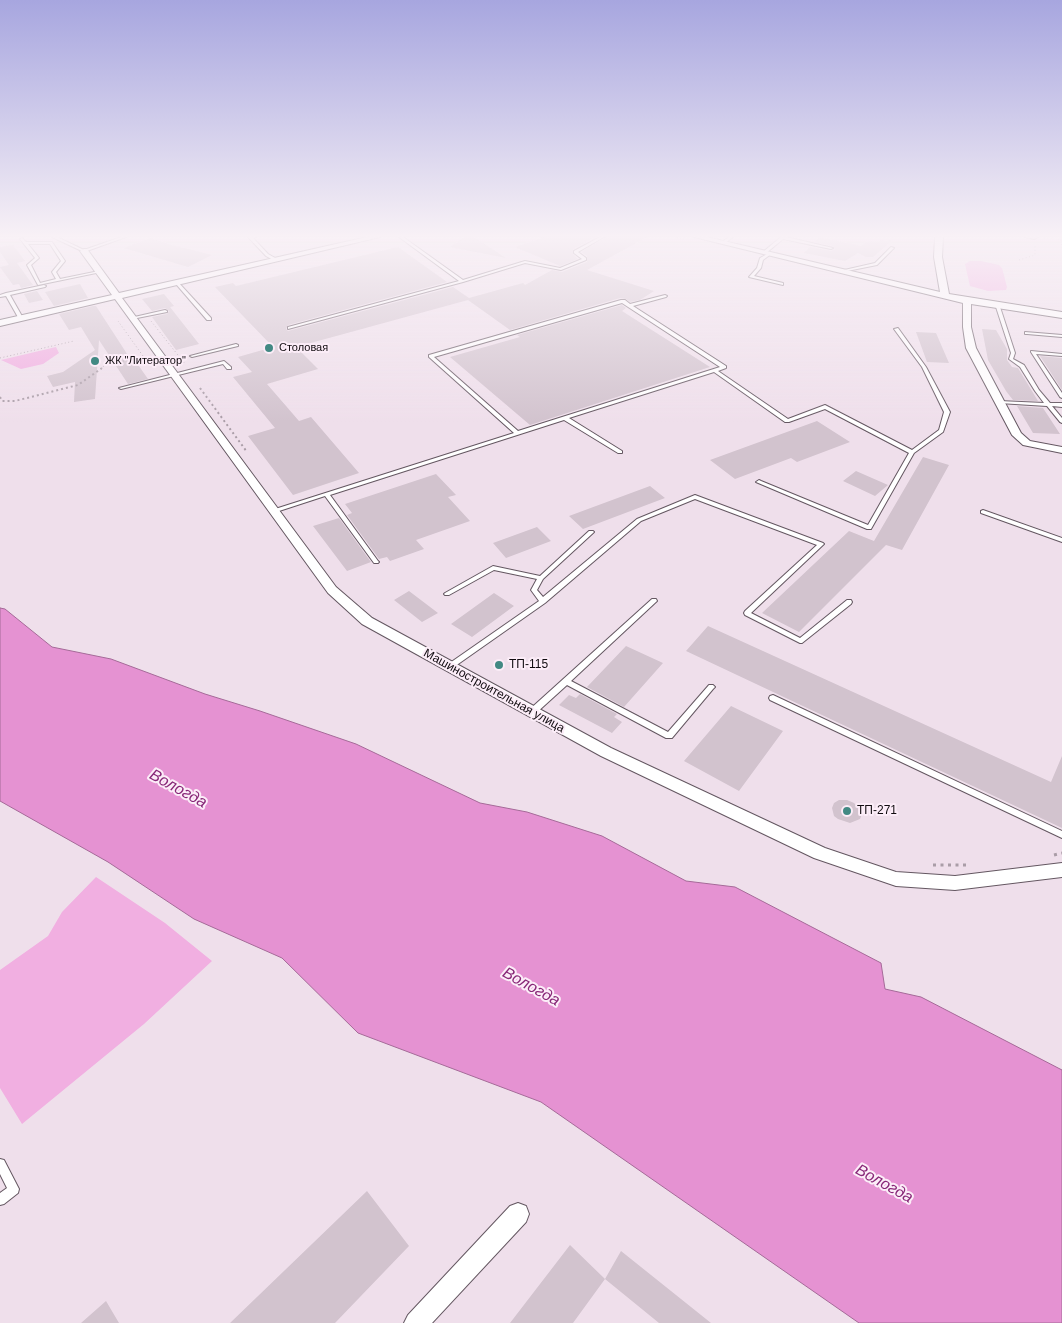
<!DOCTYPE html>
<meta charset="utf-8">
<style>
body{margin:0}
canvas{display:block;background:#efdfeb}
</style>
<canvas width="1062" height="1323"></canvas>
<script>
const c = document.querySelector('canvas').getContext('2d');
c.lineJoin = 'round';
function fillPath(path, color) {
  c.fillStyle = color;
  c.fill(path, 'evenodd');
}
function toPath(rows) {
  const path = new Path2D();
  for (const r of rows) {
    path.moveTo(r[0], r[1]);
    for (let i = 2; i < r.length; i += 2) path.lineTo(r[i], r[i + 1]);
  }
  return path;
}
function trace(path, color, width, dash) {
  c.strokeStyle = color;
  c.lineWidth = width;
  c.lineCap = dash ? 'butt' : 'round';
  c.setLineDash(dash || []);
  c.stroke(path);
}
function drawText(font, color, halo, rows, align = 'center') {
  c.font = font + ' Arial,sans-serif';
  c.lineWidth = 4;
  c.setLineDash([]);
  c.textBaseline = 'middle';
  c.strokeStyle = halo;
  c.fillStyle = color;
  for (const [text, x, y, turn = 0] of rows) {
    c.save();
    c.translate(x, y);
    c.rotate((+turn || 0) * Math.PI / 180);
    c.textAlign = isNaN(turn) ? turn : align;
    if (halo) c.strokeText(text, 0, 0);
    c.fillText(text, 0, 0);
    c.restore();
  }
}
const green = toPath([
 [970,261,981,261,999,265,1002,268,1007,287,1006,290,988,291,970,286,965,264],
 [56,347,59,353,43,364,21,369,1,360],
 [96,877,165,923,212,961,144,1024,22,1124,0,1088,0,970,48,936,62,912]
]);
const water = toPath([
 [0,608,5,609,52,647,111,659,205,694,260,711,356,744,480,803,527,812,602,836,686,881,735,887,881,963,885,989,921,997,1062,1070,1062,1323,859,1323,541,1102,358,1033,282,958,194,919,108,862,0,801,0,608]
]);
const building = toPath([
 [465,237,474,237,506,258,450,247],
 [544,237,596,237,573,249,573,254,578,259,560,266,515,247],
 [606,237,647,237,587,270,654,291,640,300,630,302,626,299,620,298,510,330,468,300,296,347,318,369,267,384,299,421,311,417,359,473,293,495,248,436,275,428,233,377,252,372,238,357,273,347,215,287,233,283,236,286,398,247,447,282,288,325,286,329,288,331,453,287,469,298,523,283,525,285,552,270,562,272,587,262,587,256,581,252],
 [819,237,861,246,866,242,893,240,873,257,866,257,858,253,845,261,804,253,810,247,831,251,835,249,833,246,814,242],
 [150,238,172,245,212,255,188,267,124,248],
 [13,245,25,261,17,263,33,285,21,288,19,284,13,285,0,267,9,265,0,252,0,247],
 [80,284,88,298,54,306,45,292],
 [37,291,43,300,29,303,24,294],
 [164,294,174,306,170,307,199,344,176,350,152,317,167,314,169,311,165,308,152,311,142,299],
 [622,305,626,308,622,311,710,367,530,425,450,357,520,337,517,335],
 [93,306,96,306,131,360,134,359,148,379,128,384,99,340,95,399,74,402,75,382,53,387,47,376,63,372,95,350,81,327,69,330,59,314],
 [982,329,996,330,1007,349,1007,360,1012,367,1018,368,1038,401,1013,400,1006,391,988,360],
 [916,332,936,333,949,363,927,362],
 [1040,356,1062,358,1062,390],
 [1017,406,1043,408,1060,434,1033,433],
 [817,421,850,442,797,462,791,458,735,479,710,460],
 [923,457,949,465,902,550,886,545,799,632,762,613,849,531,874,541],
 [856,471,888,485,875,496,843,481],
 [436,474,456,495,448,497,470,521,416,540,424,549,390,561,387,557,379,559,347,515,352,513,345,504],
 [650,486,665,498,583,529,569,516],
 [339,518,371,562,347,571,313,526],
 [537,527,551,541,506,558,493,543],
 [409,591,438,613,422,622,394,600],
 [494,593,514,606,472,637,451,624],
 [708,626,1051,782,1062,756,1062,828,686,651],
 [626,646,663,663,624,707,587,687],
 [580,694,617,714,614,717,622,722,612,733,559,705,569,695,576,698],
 [731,706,783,731,739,791,684,761],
 [839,800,847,800,854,803,859,808,862,814,860,819,850,823,838,819,834,816,832,808,834,803],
 [367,1191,409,1246,335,1323,230,1323],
 [570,1245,605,1279,573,1323,510,1323],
 [621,1251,711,1323,659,1323,605,1279],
 [106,1301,119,1323,81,1323]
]);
const pathFar2 = toPath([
 [673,237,687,240],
 [1061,237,1062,248],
 [1044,238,1061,240],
 [1019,260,1035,255,1035,246],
 [151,321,185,364],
 [0,358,74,341],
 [100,369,104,366,143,356,118,321]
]);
const pathFar1 = toPath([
 [200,388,247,452],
 [0,397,2,401,15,401,78,385,102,368]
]);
const path = toPath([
 [1054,855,1062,853],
 [933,865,967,865]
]);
const lane = toPath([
 [52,237,57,237,84,250,121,237,126,237,84,252,52,237],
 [248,237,256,237,253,238,268,254,277,259,277,261,275,261,266,256,248,237],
 [399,237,403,237,463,280,525,261,560,268,582,259,574,253,574,251,600,237,604,237,578,252,586,258,586,260,561,270,525,263,463,282,288,329,288,327,459,281,399,237],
 [729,237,733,237,724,244,722,244,722,242,729,237],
 [781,237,786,237,833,248,831,249,783,239,765,254,763,254,763,252,781,237],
 [22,238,26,242,52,242,65,261,56,272,60,279,99,271,101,272,38,285,27,265,35,258,20,239,22,238],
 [28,244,50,244,61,261,52,272,56,279,40,283,31,265,39,258,28,244],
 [891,247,894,248,877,265,842,272,840,271,875,263,891,247],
 [769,253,771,254,763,260,761,268,754,276,783,283,783,285,749,277,757,268,760,258,769,253],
 [176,282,178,282,211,318,211,320,207,320,176,284,176,282],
 [44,285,46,286,45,287,10,295,23,318,23,319,19,319,6,296,0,297,0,295,6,293,44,285],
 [665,295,667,296,666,297,633,306,726,366,726,368,718,371,788,419,825,405,912,450,939,430,944,412,922,367,894,329,898,328,926,367,950,412,943,432,914,453,871,529,867,529,756,482,759,480,761,481,868,525,909,453,825,409,789,422,785,422,714,372,569,418,622,451,622,453,618,453,564,420,330,495,378,561,379,562,378,563,374,563,325,496,276,512,272,512,271,511,272,510,514,433,429,357,429,355,621,300,625,300,630,304,665,295],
 [622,303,720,367,518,431,434,357,622,303],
 [996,306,1000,307,1015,353,1013,359,1024,365,1039,390,1050,403,1062,403,1062,407,1052,406,1062,418,1062,423,1060,422,1047,406,999,403,997,402,999,401,1044,403,1035,391,1020,367,1009,359,1011,353,996,307,996,306],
 [165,310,167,311,167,312,132,319,130,318,165,310],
 [1025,332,1062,335,1062,337,1027,334,1025,334,1025,332],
 [236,344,238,345,238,346,192,357,190,356,236,344],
 [1031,351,1062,354,1062,356,1036,354,1062,393,1062,398,1060,397,1031,352,1031,351],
 [224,361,231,367,231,369,227,369,223,364,121,389,119,388,224,361],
 [695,495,823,543,824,544,751,613,800,638,847,600,851,600,852,602,851,604,802,643,800,643,745,615,744,613,745,611,817,545,695,499,641,521,545,603,451,669,447,669,446,667,447,665,539,601,531,590,537,579,494,570,449,595,445,595,444,594,445,593,493,566,540,576,589,531,593,531,594,532,593,533,543,579,537,590,543,597,637,519,695,495],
 [983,510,1062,538,1062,542,981,513,981,511,983,510],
 [652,599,656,599,657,601,571,681,668,732,709,685,713,685,715,687,713,689,672,738,666,738,567,685,535,714,529,714,528,712,529,710,652,599],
 [773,695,1062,831,1062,838,770,700,769,698,770,696,773,695],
 [0,1159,4,1160,19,1189,18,1193,4,1204,0,1205,0,1193,7,1188,0,1174,0,1159]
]);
const street = toPath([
 [367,237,380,237,122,298,336,587,372,618,611,748,825,848,896,872,955,876,1062,863,1062,877,955,890,896,886,814,858,601,756,362,624,328,593,115,299,0,326,0,320,112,295,80,251,84,249,87,249,119,293,367,237],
 [694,237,707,237,940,292,934,257,935,237,943,237,942,257,949,294,1062,312,1062,318,971,304,971,327,976,348,1021,433,1030,441,1062,447,1062,453,1023,445,1012,435,966,348,963,327,963,303,694,237],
 [1025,237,1038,237,1034,239,1025,237],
 [518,1203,526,1206,529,1214,526,1222,432,1323,404,1323,408,1315,510,1206,518,1203]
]);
const markers = [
 [269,348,5,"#428983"],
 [95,361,5,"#428983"],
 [499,665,5,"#428983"],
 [847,811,5,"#428983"]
];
const farPoinames = [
 ["Столовая",279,348],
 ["ЖК \"Литератор\"",105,361]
];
const poiNames = [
 ["ТП-115",509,665],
 ["ТП-271",857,811]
];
const streetNames = [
 ["Машиностроительная улица",494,691,29]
];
const nearWaternames = [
 ["Вологда",178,789,29],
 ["Вологда",531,987,29],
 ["Вологда",884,1184,29]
];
fillPath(green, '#f1afe1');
fillPath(water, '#e592d2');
trace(water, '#a56a98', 1);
fillPath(building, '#d2c3ce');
trace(lane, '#645761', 2);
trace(street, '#645761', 2);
trace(pathFar2, '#aa9da7', 1, [1, 2.5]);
trace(pathFar1, '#aa9da7', 2, [2, 3]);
trace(path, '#aa9da7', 3, [3, 4.5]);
fillPath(lane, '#fff');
fillPath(street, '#fff');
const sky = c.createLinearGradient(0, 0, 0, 422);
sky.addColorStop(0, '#a7a6df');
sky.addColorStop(0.56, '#f8f1f6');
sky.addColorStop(1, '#f8f1f600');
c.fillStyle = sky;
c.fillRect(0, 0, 1062, 422);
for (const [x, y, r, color] of markers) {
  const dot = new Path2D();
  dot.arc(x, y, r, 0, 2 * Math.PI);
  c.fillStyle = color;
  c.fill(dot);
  trace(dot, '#fcedf8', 2);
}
drawText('11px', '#100b0f', '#fcedf8', farPoinames, 'left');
drawText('12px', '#100b0f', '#fcedf8', poiNames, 'left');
drawText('12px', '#100b0f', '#fcedf8', streetNames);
drawText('italic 16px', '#882878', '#fcedf8', nearWaternames);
</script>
